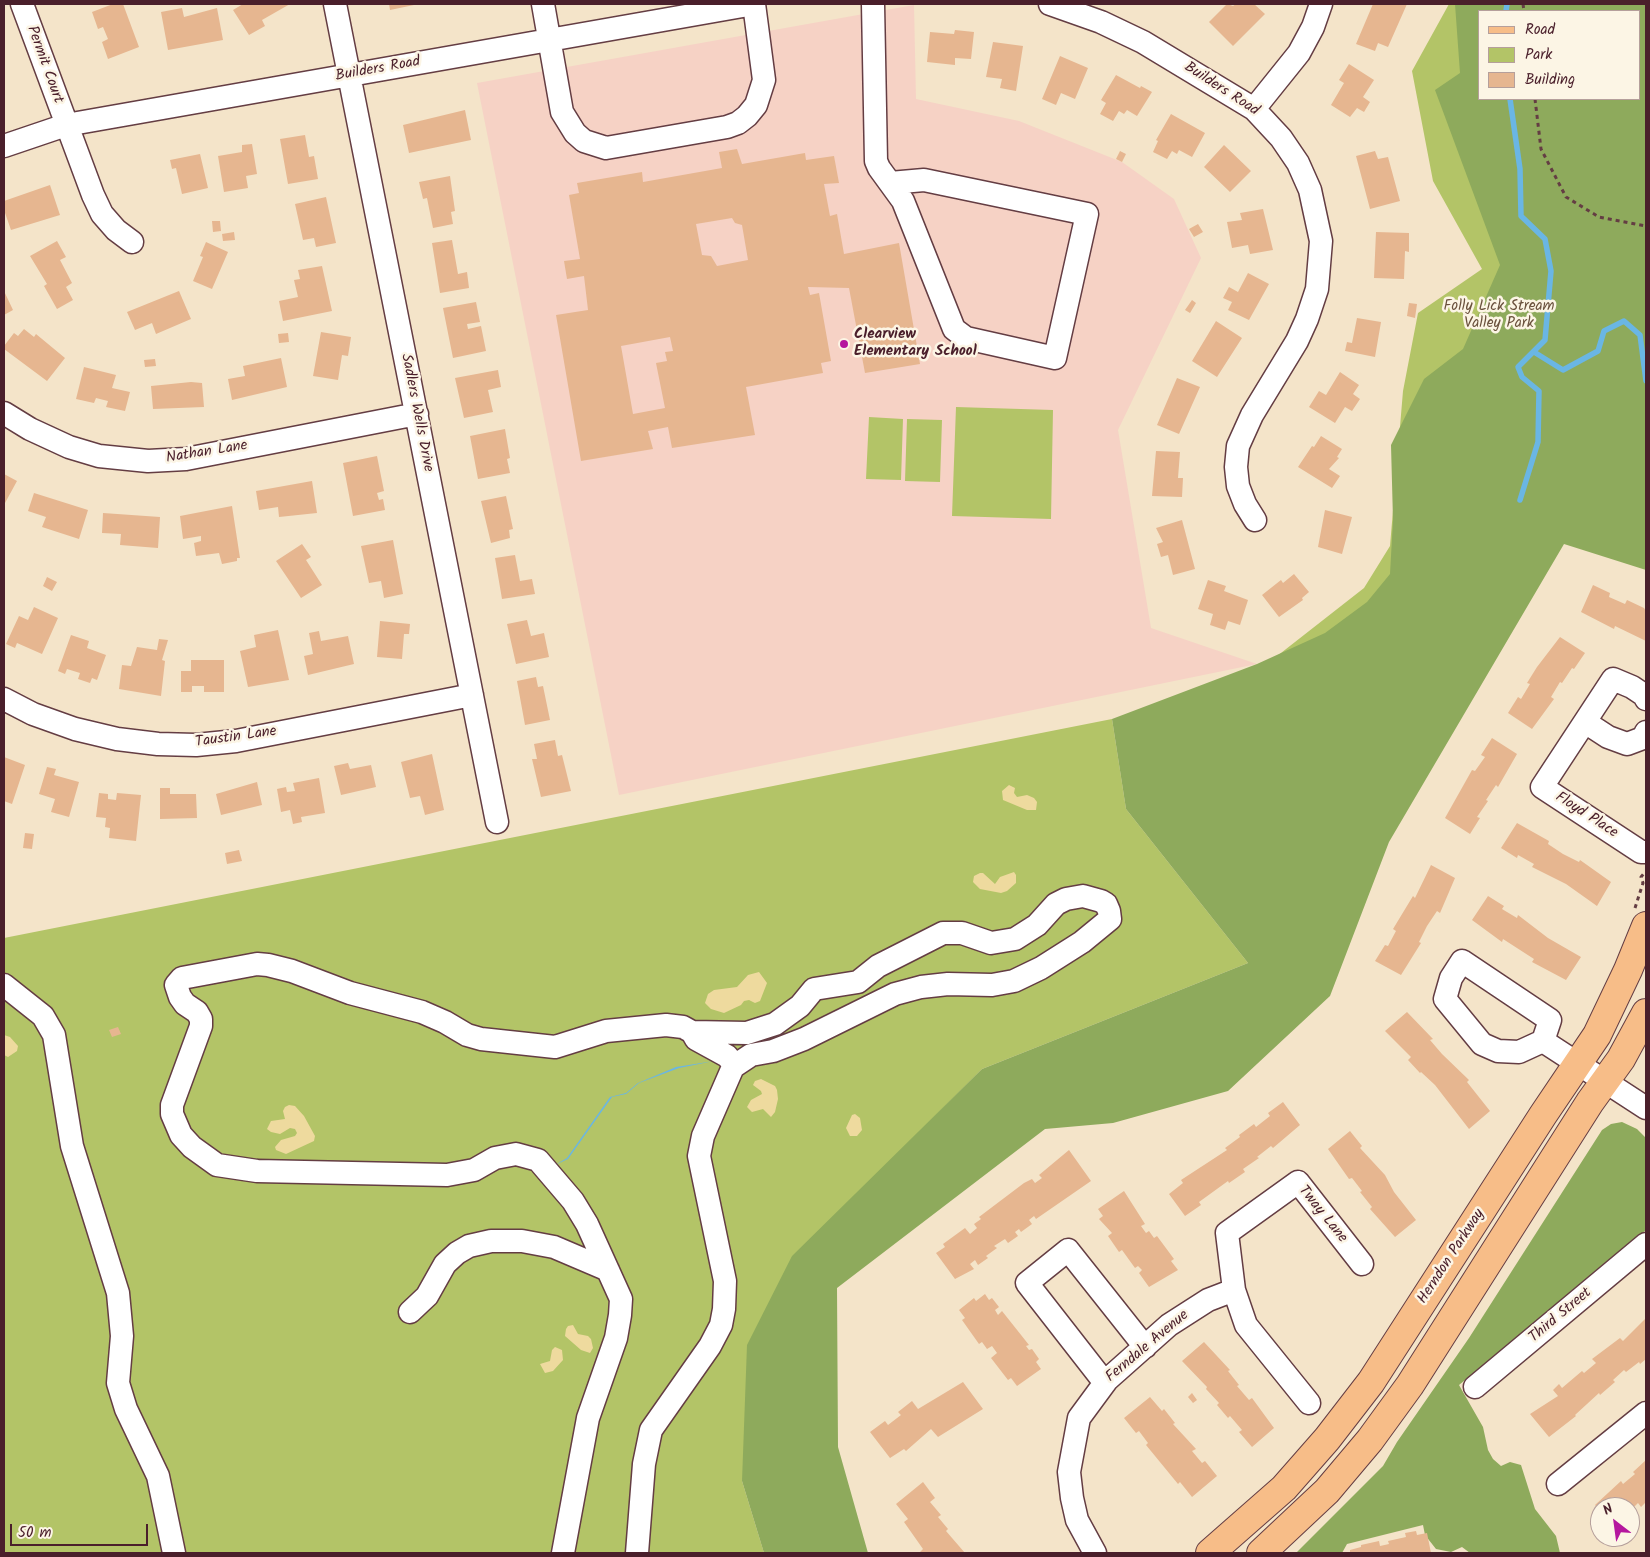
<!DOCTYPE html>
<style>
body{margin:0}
#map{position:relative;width:1650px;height:1557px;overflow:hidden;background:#f4e4c9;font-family:Kalam,sans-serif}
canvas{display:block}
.frame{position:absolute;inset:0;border:5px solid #4a1f2b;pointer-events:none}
.legend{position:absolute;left:1478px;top:10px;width:162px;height:90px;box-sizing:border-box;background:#fcf5e5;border:1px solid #b59f9b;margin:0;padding:6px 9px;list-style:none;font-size:15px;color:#4a1f2b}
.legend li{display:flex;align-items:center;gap:10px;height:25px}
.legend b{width:25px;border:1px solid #b59f9b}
.north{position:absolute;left:1590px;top:1497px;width:50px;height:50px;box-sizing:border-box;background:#fcf5e5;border:1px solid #b59f9b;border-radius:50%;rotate:330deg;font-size:14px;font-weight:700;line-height:20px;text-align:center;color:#4a1f2b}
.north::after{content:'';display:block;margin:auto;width:18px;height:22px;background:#b5179e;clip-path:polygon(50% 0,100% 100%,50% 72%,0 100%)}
.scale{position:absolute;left:10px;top:1524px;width:138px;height:22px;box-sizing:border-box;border:2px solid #4a1f2b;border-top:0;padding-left:6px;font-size:15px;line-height:18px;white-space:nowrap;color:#4a1f2b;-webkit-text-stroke:4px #fcf5e5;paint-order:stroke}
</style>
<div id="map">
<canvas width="1650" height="1557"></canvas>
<div class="frame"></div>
<ul class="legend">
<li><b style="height:6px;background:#f7bd88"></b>Road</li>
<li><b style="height:14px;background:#b3c467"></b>Park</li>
<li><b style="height:14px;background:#e6b690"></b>Building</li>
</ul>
<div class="north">N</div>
<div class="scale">50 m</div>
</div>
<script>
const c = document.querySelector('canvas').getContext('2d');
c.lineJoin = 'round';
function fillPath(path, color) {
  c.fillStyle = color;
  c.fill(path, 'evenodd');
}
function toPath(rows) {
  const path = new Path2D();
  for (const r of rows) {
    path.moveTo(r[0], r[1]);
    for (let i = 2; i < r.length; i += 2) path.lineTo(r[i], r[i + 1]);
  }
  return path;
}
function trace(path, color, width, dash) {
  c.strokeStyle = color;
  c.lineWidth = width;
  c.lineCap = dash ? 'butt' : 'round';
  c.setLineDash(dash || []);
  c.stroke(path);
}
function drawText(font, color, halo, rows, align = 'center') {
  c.font = font + ' Kalam,sans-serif';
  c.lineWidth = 5;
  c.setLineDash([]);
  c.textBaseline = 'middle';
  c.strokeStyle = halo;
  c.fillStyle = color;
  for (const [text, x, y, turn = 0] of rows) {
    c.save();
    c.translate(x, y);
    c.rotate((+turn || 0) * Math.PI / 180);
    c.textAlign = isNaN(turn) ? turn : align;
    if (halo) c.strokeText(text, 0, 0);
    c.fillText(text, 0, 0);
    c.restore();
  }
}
const built = toPath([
 [914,5,916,99,1019,121,1122,162,1174,199,1201,258,1118,430,1151,628,1257,664,619,795,477,83]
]);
const green = toPath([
 [1449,4,1496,4,1479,11,1479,99,1525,155,1456,580,1272,660,1364,588,1390,546,1403,391,1418,313,1482,269,1433,181,1412,71],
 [956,407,1053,410,1051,519,952,516],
 [869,417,903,419,901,480,866,479],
 [907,419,942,420,940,482,905,481],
 [1112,719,1126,809,1248,963,982,1069,890,1161,742,1481,764,1553,4,1553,4,938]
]);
const forest = toPath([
 [1455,4,1646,4,1646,570,1564,544,1389,842,1330,996,1228,1091,1113,1123,1045,1129,837,1288,838,1447,868,1553,764,1553,742,1481,747,1345,792,1256,982,1069,1248,963,1126,809,1112,719,1257,664,1325,633,1367,602,1390,574,1393,520,1391,445,1424,379,1463,349,1500,265,1435,90,1460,73],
 [1479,11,1639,11,1639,99,1479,99],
 [1622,1122,1637,1129,1646,1138,1646,1230,1459,1385,1483,1427,1488,1450,1493,1459,1501,1466,1510,1462,1521,1465,1535,1509,1556,1536,1560,1553,1470,1553,1462,1547,1451,1552,1436,1549,1425,1535,1423,1525,1347,1544,1342,1553,1296,1553,1383,1466,1397,1442,1469,1338,1602,1130,1611,1124]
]);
const sand = toPath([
 [1009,785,1015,788,1014,793,1017,797,1027,795,1034,798,1037,802,1036,810,1027,810,1003,800,1002,791],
 [1014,872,1016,875,1016,883,1007,891,1001,893,980,889,973,882,974,876,980,873,983,873,995,884,1000,877],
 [759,972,767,983,760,1001,755,1003,749,1000,744,1001,741,1005,724,1013,711,1009,705,1003,708,994,714,990,737,987,748,975],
 [4,1035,10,1037,18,1046,17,1051,8,1057,4,1055],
 [761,1079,775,1086,777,1090,778,1099,775,1112,771,1117,763,1109,752,1112,747,1107,751,1100,762,1094,761,1091,753,1085,755,1081],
 [289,1105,295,1106,304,1116,315,1136,314,1141,286,1154,276,1150,275,1147,281,1140,295,1136,297,1133,295,1129,290,1128,280,1134,271,1132,267,1129,271,1121,285,1119,283,1111,285,1107],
 [855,1114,860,1118,862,1130,857,1136,850,1136,846,1128,852,1115],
 [573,1325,578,1334,588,1336,591,1339,593,1348,590,1353,581,1350,565,1336,566,1329,568,1326],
 [555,1347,562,1350,563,1360,553,1371,545,1373,540,1364,550,1361,552,1350]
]);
const water = toPath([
 [714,1061,679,1068,639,1083,626,1094,612,1097,568,1159,555,1165,567,1158,610,1097,626,1093,638,1083,676,1067]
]);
const stream = toPath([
 [1506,11,1507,4],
 [1510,99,1520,169,1521,216,1545,239,1551,271,1545,340,1518,367,1522,377,1539,391,1538,442,1520,500],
 [1534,352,1563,370,1598,351,1604,331,1624,321,1640,335,1646,381]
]);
const building = toPath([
 [113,4,123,4,139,47,108,59,102,42,108,39,103,27,98,29,92,12],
 [243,4,290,4,262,20,265,26,249,35,233,10],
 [389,4,414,4,414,5,390,10],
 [1227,4,1233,6,1236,4,1254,4,1265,14,1233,46,1209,22],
 [1373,4,1407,4,1388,47,1378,43,1375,51,1356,44],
 [182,8,184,17,217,8,223,40,168,50,161,12],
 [955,30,974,32,971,59,955,58,955,65,927,62,930,32,954,34],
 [993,42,1023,46,1016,91,1000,88,1002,79,986,77],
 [1060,56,1088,68,1075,99,1061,93,1056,105,1042,99],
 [1349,64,1374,80,1363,97,1370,102,1364,112,1357,108,1350,117,1331,105,1344,83,1339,80],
 [1116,75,1140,88,1141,86,1152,92,1137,116,1127,110,1124,114,1119,111,1113,121,1100,114,1106,103,1101,100],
 [465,110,471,140,409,153,403,125],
 [1171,114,1205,133,1192,157,1179,150,1177,154,1172,151,1167,159,1153,152,1158,141,1156,140],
 [305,135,309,157,314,156,318,179,288,184,280,139],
 [252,144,257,174,246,176,248,188,224,192,218,156,242,152,242,145],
 [1224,145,1251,171,1230,192,1204,167],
 [737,149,742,164,805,153,806,160,834,156,839,183,824,184,830,216,837,214,844,254,899,243,920,364,865,373,849,288,808,287,810,295,819,293,831,361,821,363,823,373,746,387,755,435,672,448,668,427,648,431,653,449,581,461,556,315,588,310,584,276,567,279,564,261,580,259,569,195,579,193,577,183,642,172,643,182,722,168,719,152],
 [732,218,735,223,742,225,748,260,717,266,711,256,702,255,696,224],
 [670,337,673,351,665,352,667,361,656,363,665,408,633,414,621,346],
 [1120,151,1126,154,1122,162,1116,159],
 [1375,151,1378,159,1388,157,1400,201,1370,209,1356,156],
 [200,154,208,188,182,194,176,168,172,169,170,160],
 [450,176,455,211,451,212,453,224,433,228,427,198,423,199,419,182],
 [50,185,60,215,11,230,4,210,4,201],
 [326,197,336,243,316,247,314,238,303,240,295,204],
 [1263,209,1273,250,1250,254,1248,245,1232,248,1227,222,1242,220,1240,213],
 [212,221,220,221,221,231,213,232],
 [1198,224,1203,232,1194,237,1189,229],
 [234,232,235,240,223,241,222,234],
 [1376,232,1409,233,1409,252,1405,251,1404,279,1374,278],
 [452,240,458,274,467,272,469,288,440,293,432,243],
 [57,241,66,257,60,260,72,283,66,287,73,300,57,309,44,286,47,284,30,256],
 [206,242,228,252,212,289,193,281,203,257,200,256],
 [322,266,332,311,283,321,279,301,298,297,294,280,300,279,298,270],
 [1248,273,1269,284,1249,320,1228,310,1232,302,1223,298,1229,287,1238,292],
 [4,291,13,310,4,315],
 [179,291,191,319,156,334,152,323,135,330,127,312],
 [1192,300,1196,303,1190,313,1185,310],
 [476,302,480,322,467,324,468,329,481,326,486,351,453,358,443,308],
 [1409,303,1417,304,1415,318,1407,316],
 [1357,318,1381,322,1375,357,1345,351,1347,342,1352,343],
 [1216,321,1242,338,1217,377,1192,361],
 [24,329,34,337,36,334,65,358,47,381,4,349,4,346,14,333,18,336],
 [321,332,351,337,348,356,342,355,338,380,313,376],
 [288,333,289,342,279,343,278,334],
 [281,358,287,387,232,400,228,379,245,376,243,366],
 [155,359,156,366,145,367,144,360],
 [84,367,116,375,112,388,130,392,125,411,106,407,108,401,96,398,94,403,76,399],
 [498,370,501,387,488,390,493,412,464,418,455,378],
 [1340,372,1359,385,1353,394,1360,399,1352,411,1345,407,1335,423,1309,407,1319,391,1326,395],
 [1177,378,1200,387,1179,434,1157,425],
 [191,382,202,383,204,407,153,409,151,386],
 [505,429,510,458,507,459,510,473,478,479,470,436],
 [1321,436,1342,449,1337,457,1339,458,1329,469,1340,476,1332,488,1298,467,1312,446,1314,447],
 [1156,451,1180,452,1178,478,1183,478,1182,497,1152,496],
 [377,456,384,491,377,493,379,500,383,499,385,510,353,516,343,463],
 [4,474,17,481,5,503,4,502],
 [312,481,317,513,279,517,278,507,259,510,256,491],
 [34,493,88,510,79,539,42,527,46,517,28,511],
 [506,496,513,529,509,530,510,538,491,543,481,501],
 [232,506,240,558,237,558,237,561,222,564,219,553,196,556,194,543,201,541,201,536,183,539,180,516],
 [1325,510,1352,517,1342,554,1318,547],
 [103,513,160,517,158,548,120,545,121,534,102,533],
 [1182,520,1195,569,1173,575,1168,555,1161,557,1157,544,1163,542,1156,528],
 [393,540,403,594,384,598,381,581,369,583,361,546],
 [302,544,311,557,306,560,322,585,301,598,276,561],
 [515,555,520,581,532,579,535,594,502,599,495,558],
 [1294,574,1309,592,1302,598,1303,600,1279,617,1262,595,1281,580,1283,583],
 [47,577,57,582,52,591,43,586],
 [1208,580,1226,586,1224,591,1248,600,1240,625,1228,621,1225,630,1210,625,1213,614,1198,609],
 [1593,585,1610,593,1609,597,1625,604,1627,600,1644,608,1646,611,1646,641,1615,626,1614,629,1581,612],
 [34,607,58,618,42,654,17,643,15,648,6,644,19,616,28,620],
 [527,620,531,636,544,633,549,657,516,664,507,624],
 [380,621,410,624,409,634,404,634,402,659,377,657],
 [278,630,289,680,248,687,240,651,256,647,254,635],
 [319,631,321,641,348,636,354,664,308,675,304,656,313,654,309,633],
 [71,635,89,641,87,648,106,655,97,680,92,678,90,683,78,679,80,673,67,669,65,674,58,671],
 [1560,637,1585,653,1574,669,1572,668,1562,683,1560,682,1551,697,1554,699,1532,729,1508,713,1518,697,1521,699,1530,684,1527,683,1537,667],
 [159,639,168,640,162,660,165,661,161,696,119,689,122,665,131,666,137,647,157,650],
 [191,660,224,660,224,692,204,692,204,686,192,686,192,692,181,692,181,671,191,671],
 [536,677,538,687,543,686,550,720,525,725,517,681],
 [1492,738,1517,754,1498,787,1496,785,1486,800,1488,801,1477,817,1480,818,1470,834,1445,818,1472,770,1475,771,1485,757,1481,755],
 [555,740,558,756,562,755,571,791,541,797,532,759,537,759,534,744],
 [432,754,444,810,425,815,420,796,410,798,401,762],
 [4,757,25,765,12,804,4,801],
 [348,763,350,769,371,765,376,787,341,795,334,766],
 [47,767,56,769,54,775,79,782,69,817,51,812,55,799,39,794],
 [319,778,325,813,301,817,302,822,293,824,290,810,281,812,277,789,286,787,287,792,295,791,293,783],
 [257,782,262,805,221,815,216,794],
 [160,788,170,788,170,794,196,794,197,818,160,819],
 [99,793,108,794,108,799,116,800,117,793,141,795,136,841,109,838,110,828,105,827,106,818,96,817],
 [1517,823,1549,841,1548,844,1563,854,1579,862,1580,860,1611,882,1597,906,1566,884,1532,867,1534,864,1518,855,1517,858,1501,848],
 [25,833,34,834,32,849,23,848],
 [239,850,242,861,227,864,225,853],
 [1431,865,1455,878,1440,913,1437,911,1427,926,1419,942,1421,943,1401,975,1375,961,1385,945,1388,946,1396,931,1393,929,1413,896,1415,898],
 [1488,896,1504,906,1502,909,1517,918,1518,915,1548,938,1581,957,1566,980,1532,962,1534,959,1503,939,1502,942,1472,920],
 [1407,1012,1433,1039,1430,1040,1442,1054,1469,1080,1467,1082,1490,1111,1469,1129,1435,1085,1421,1072,1420,1073,1408,1060,1411,1057,1385,1031],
 [118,1027,121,1034,112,1037,109,1030],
 [1283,1102,1300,1125,1273,1148,1271,1146,1257,1157,1259,1158,1243,1169,1245,1172,1229,1183,1228,1181,1199,1202,1201,1205,1185,1216,1169,1194,1183,1183,1181,1180,1227,1150,1225,1148,1240,1137,1239,1135,1254,1124,1256,1127,1270,1116,1268,1113],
 [1350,1131,1362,1146,1360,1148,1385,1175,1394,1192,1416,1220,1395,1237,1370,1209,1372,1207,1360,1192,1362,1191,1352,1178,1349,1179,1328,1149],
 [1069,1150,1091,1181,1036,1219,1034,1216,1029,1220,1032,1224,1021,1232,1019,1229,1015,1232,1018,1236,1008,1243,1005,1239,994,1246,997,1248,986,1256,988,1258,978,1265,975,1260,970,1264,974,1269,955,1279,936,1253,945,1247,943,1244,965,1228,970,1234,977,1228,974,1224,981,1219,979,1217,1024,1183,1032,1179,1035,1183,1042,1178,1039,1175],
 [1124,1191,1145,1224,1141,1226,1146,1233,1149,1231,1154,1238,1157,1236,1174,1259,1171,1261,1178,1270,1149,1287,1139,1273,1142,1270,1138,1266,1135,1268,1122,1250,1119,1252,1108,1236,1112,1233,1099,1219,1103,1216,1098,1209],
 [985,1294,989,1300,992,1298,999,1307,995,1310,998,1315,1002,1311,1029,1345,1026,1346,1029,1350,1032,1349,1039,1359,1036,1362,1041,1369,1017,1386,1011,1378,1008,1380,991,1358,997,1353,992,1346,987,1349,982,1342,979,1344,962,1320,965,1318,959,1310,974,1298,976,1301],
 [1646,1318,1646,1359,1640,1364,1639,1362,1626,1372,1624,1370,1613,1380,1615,1382,1600,1395,1599,1393,1575,1415,1576,1416,1549,1437,1530,1414,1558,1396,1553,1390,1559,1384,1562,1388,1582,1371,1584,1373,1596,1363,1592,1359,1620,1338,1623,1341],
 [1204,1342,1230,1370,1228,1371,1239,1385,1237,1386,1249,1400,1252,1398,1274,1428,1252,1447,1239,1432,1242,1430,1230,1416,1228,1418,1217,1405,1219,1403,1206,1389,1207,1387,1182,1361],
 [963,1382,983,1409,938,1437,931,1429,906,1451,904,1449,890,1458,870,1432,885,1421,888,1425,901,1415,898,1412,912,1401,918,1409],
 [1192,1393,1197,1400,1193,1403,1188,1397],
 [1150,1397,1162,1411,1164,1409,1175,1423,1173,1424,1196,1449,1192,1451,1202,1463,1205,1461,1217,1476,1192,1497,1180,1482,1178,1484,1146,1445,1148,1443,1139,1431,1136,1433,1124,1418],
 [1646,1460,1646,1502,1641,1507,1638,1503,1630,1511,1630,1507,1600,1507,1600,1511,1595,1505,1621,1481,1623,1484,1635,1474,1633,1472],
 [923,1482,935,1498,930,1502,941,1515,938,1517,948,1529,946,1531,965,1553,920,1552,923,1549,904,1522,908,1519,896,1504],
 [1416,1531,1417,1535,1427,1533,1431,1553,1350,1553,1350,1550,1361,1547,1361,1545,1379,1541,1380,1546,1389,1544,1388,1541,1406,1537,1405,1533]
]);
const path = toPath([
 [1523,4,1524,11],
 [1535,99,1541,149,1566,197,1599,217,1646,226],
 [1635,908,1643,883,1641,877,1645,872]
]);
const minor = toPath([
 [22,4,93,195,102,214,116,230,132,242],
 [335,4,497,822],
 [543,4,562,112,575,133,584,141,606,148,727,127,738,123,747,116,756,105,764,80,754,4],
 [873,4,876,161,879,168,903,201,954,329,966,338,1055,358,1087,214,924,180,890,183],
 [1050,4,1101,22,1143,42,1254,109,1281,138,1298,163,1310,190,1321,241,1317,289,1307,319,1297,341,1252,415,1238,446,1236,467,1238,486,1245,504,1255,520],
 [1254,109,1299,53,1313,27,1321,4],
 [4,146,66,125,754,4],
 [4,413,30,429,69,447,99,456,148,461,186,459,417,414],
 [4,699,33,714,75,729,117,739,158,744,196,745,236,741,472,695],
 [1646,699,1644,695,1632,687,1613,679,1542,787,1641,852,1646,852],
 [1585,722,1608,737,1627,744,1643,738,1646,732],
 [4,985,43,1016,54,1035,72,1146,118,1293,122,1336,118,1383,126,1409,158,1476,174,1553],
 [1543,1041,1519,1052,1498,1051,1482,1044,1445,999,1451,978,1462,961,1550,1020,1543,1041,1646,1108],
 [1234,1290,1227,1233,1298,1182,1362,1264],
 [410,1312,427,1296,445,1264,457,1253,469,1246,491,1241,522,1241,554,1247,608,1270],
 [1105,1383,1027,1283,1068,1250,1145,1347],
 [1475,1387,1646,1244],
 [1558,1484,1646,1413],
 [563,1553,588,1418,616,1338,620,1315,621,1299,587,1224,573,1201,538,1160,516,1154,495,1158,474,1170,447,1175,257,1171,217,1165,192,1147,181,1135,172,1114,172,1105,201,1026,201,1019,197,1012,185,1004,180,997,176,985,182,978,257,964,268,965,292,971,350,993,422,1012,445,1022,467,1035,481,1039,555,1047,606,1031,666,1025,683,1027,692,1032,696,1039,727,1056,733,1063],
 [637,1553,644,1464,651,1430,710,1346,721,1325,724,1309,725,1281,699,1156,703,1136,733,1067,751,1055,773,1051,804,1039,895,994,921,987,948,984,992,985,1014,981,1041,968,1082,942,1110,919,1109,911,1106,904,1101,901,1083,896,1066,899,1056,904,1037,925,1015,939,991,943,962,933,943,933,878,966,858,982,814,989,800,1006,775,1024,747,1033,692,1032],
 [1095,1553,1077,1520,1072,1498,1069,1472,1079,1418,1107,1380,1169,1325,1208,1300,1234,1290,1246,1325,1309,1403]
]);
const major = toPath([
 [1210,1553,1284,1488,1327,1439,1371,1382,1543,1115,1597,1035,1628,970,1646,926],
 [1261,1553,1327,1491,1370,1440,1410,1385,1590,1102,1621,1059,1646,1013]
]);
const markers = [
 [844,344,5,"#b5179e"]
];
const streetNames = [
 ["Permit Court",44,65,70],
 ["Builders Road",378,70,-10],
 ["Builders Road",1221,90,33],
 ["Sadlers Wells Drive",416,413,79],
 ["Nathan Lane",207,453,-9],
 ["Taustin Lane",236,738,-8],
 ["Floyd Place",1586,816,33],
 ["Tway Lane",1322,1215,51],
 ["Herndon Parkway",1452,1257,-57],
 ["Third Street",1561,1316,-40],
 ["Ferndale Avenue",1148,1347,-40]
];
const parkNames = [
 ["Folly Lick Stream",1499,307],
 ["Valley Park",1499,324]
];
const poiNames = [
 ["Clearview",854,335],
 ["Elementary School",854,352]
];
fillPath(built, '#f6d2c5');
fillPath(green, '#b3c467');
fillPath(forest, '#8eaa5c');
fillPath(sand, '#eeda9e');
fillPath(water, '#6ab6e4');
trace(stream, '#6ab6e4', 5.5);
fillPath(building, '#e6b690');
trace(minor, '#643d43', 25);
trace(major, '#643d43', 30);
trace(path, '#643d43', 3, [4, 4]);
trace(minor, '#fff', 22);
trace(major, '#f7bd88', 28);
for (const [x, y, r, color] of markers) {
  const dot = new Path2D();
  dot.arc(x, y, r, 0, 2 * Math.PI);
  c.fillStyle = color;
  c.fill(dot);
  trace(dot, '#fcf5e5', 2);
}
drawText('15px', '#4a1f2b', '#fcf5e5', streetNames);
drawText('15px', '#6a513d', '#fcf5e5', parkNames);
drawText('bold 15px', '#4a1f2b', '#fcf5e5', poiNames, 'left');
</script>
